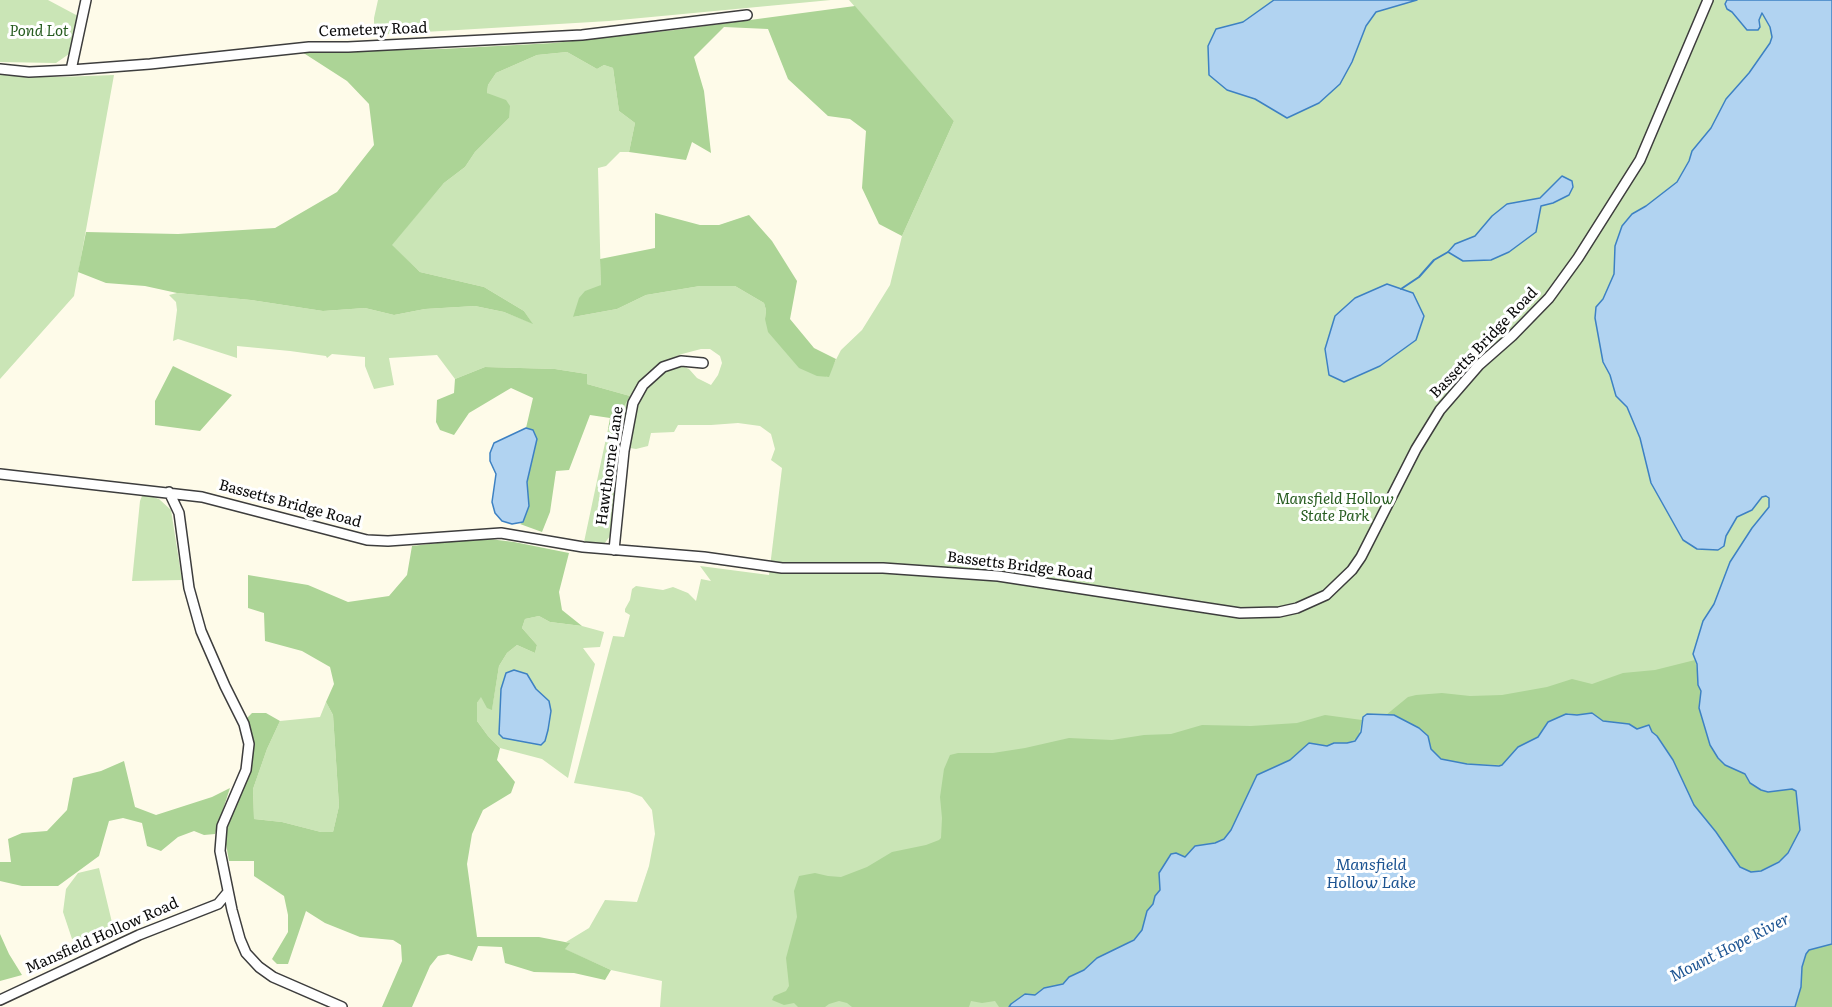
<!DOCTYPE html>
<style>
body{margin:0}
canvas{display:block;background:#fefbe9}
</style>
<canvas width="1832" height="1007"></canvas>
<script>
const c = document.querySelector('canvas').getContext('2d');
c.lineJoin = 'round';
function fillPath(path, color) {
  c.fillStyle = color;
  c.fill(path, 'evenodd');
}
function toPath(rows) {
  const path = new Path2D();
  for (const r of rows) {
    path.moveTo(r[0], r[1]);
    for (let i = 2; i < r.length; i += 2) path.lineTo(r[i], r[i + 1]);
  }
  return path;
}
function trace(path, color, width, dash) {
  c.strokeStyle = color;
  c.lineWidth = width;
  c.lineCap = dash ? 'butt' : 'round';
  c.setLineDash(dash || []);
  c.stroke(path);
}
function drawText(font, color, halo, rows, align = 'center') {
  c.font = font + ' Literata,serif';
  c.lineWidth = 6;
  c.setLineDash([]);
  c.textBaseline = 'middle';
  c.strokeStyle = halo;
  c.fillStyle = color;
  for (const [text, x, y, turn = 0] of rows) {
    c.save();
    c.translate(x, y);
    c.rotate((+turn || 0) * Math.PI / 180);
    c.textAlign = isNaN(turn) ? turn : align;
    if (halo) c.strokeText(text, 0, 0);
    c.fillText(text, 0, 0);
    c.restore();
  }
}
const green = toPath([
 [0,0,48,0,78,16,69,54,56,63,0,62],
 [378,0,831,0,609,21,374,35,374,18],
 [849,0,1832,0,1832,1007,660,1007,662,981,611,970,564,949,569,943,566,942,589,928,605,900,637,902,649,866,655,834,652,810,642,797,629,792,574,783,613,636,624,637,630,615,625,612,625,609,630,600,632,589,636,586,663,590,673,587,688,593,696,601,701,579,711,581,700,566,769,575,782,468,771,460,775,449,771,434,760,426,738,423,711,425,678,425,674,432,651,433,648,446,636,449,630,448,636,404,656,378,673,366,682,366,689,369,697,378,711,385,718,375,722,363,720,356,710,349,701,349,682,354,660,363,647,373,630,396,619,442,610,536,604,544,584,542,608,429,615,422,630,396,587,384,587,374,555,369,485,367,455,379,437,355,389,358,394,385,374,389,365,366,365,357,332,354,327,358,326,356,290,351,237,346,237,358,178,339,173,341,177,310,176,302,169,295,177,293,251,300,323,311,365,308,394,315,425,309,475,306,504,312,532,323,524,311,484,287,420,272,391,245,444,183,465,167,475,152,509,118,487,93,488,85,496,73,537,55,567,52,597,69,604,65,613,68,619,111,635,123,629,152,620,152,606,166,598,168,601,285,573,317,617,309,646,295,700,286,735,286,764,303,766,310,765,319,827,377,841,350,862,330,890,285,902,236,954,121],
 [0,74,61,77,114,75,74,296,0,379],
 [148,495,159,499,171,510,182,580,132,581,140,501,142,496],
 [539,616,550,622,582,626,604,632,600,647,583,648,595,664,568,778,542,759,500,748,488,736,477,721,477,703,481,696,492,709,499,666,507,653,517,645,535,653,537,645,522,628,525,619],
 [326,702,333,715,339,806,333,832,321,832,282,822,254,819,253,789,267,749,280,721,320,717],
 [99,868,115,935,72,939,63,912,66,889,78,873]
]);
const forest = toPath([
 [855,6,954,121,902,236,879,224,862,188,866,131,850,119,828,116,788,79,768,29,724,27,694,57,704,91,711,153,692,142,686,160,629,152,635,123,619,111,613,68,604,65,597,69,567,52,537,55,496,73,488,85,487,93,506,100,510,106,509,118,475,152,465,167,444,183,392,245,420,272,484,287,524,311,533,324,504,312,475,306,425,309,394,315,365,308,323,311,251,300,177,293,145,286,106,283,78,272,86,232,178,234,275,228,337,192,374,145,369,104,347,81,302,52,442,49,554,43,675,30],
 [655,213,700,225,719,225,749,215,772,241,797,281,790,319,814,348,836,359,829,377,817,376,799,368,768,332,765,319,766,310,764,303,735,286,700,286,646,295,617,309,573,317,579,298,585,291,601,285,600,259,655,248],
 [173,366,232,395,200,431,155,425,155,401],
 [485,367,555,369,587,374,587,384,630,396,615,422,608,429,610,418,590,415,569,470,556,471,550,512,542,532,520,524,523,522,529,506,527,482,537,439,533,430,526,428,533,398,511,388,469,413,454,435,440,430,436,422,437,400,454,393,455,379],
 [481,538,514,542,569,553,559,592,562,610,582,626,550,622,539,616,525,619,522,628,537,645,535,653,517,645,507,653,499,666,492,710,487,708,481,697,477,703,477,721,488,736,500,748,497,760,515,782,511,793,483,810,472,834,467,864,477,937,539,937,570,943,565,949,611,970,605,980,574,973,534,972,505,963,502,947,478,946,472,961,448,954,438,956,430,966,412,1007,382,1007,402,961,401,945,393,940,360,937,325,923,306,911,288,964,277,964,272,959,288,932,288,915,284,896,254,876,254,861,229,861,226,844,227,829,250,767,253,737,246,719,252,713,266,713,280,721,267,749,253,789,254,819,282,822,321,832,333,832,339,806,333,715,326,702,334,684,330,667,302,651,265,641,264,613,248,608,248,575,308,585,348,602,389,596,407,575,412,546],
 [1695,660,1701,691,1699,708,1710,745,1717,757,1725,765,1745,774,1750,784,1761,790,1768,792,1793,789,1796,790,1800,832,1794,845,1784,858,1761,871,1751,872,1744,870,1736,863,1716,832,1694,805,1672,758,1657,736,1652,732,1650,726,1637,729,1629,724,1603,721,1592,713,1577,715,1568,713,1548,722,1538,737,1518,747,1502,765,1467,764,1441,759,1431,749,1428,736,1419,728,1394,715,1386,715,1408,697,1416,695,1442,693,1470,696,1502,695,1547,687,1572,679,1592,684,1623,673,1655,670],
 [1325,715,1362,720,1358,738,1347,743,1327,746,1309,743,1290,760,1257,775,1231,830,1226,837,1215,843,1195,846,1185,857,1175,853,1169,856,1159,877,1161,889,1155,896,1153,904,1147,911,1142,930,1138,936,1117,950,1097,958,1084,970,1069,977,1063,984,1044,988,1035,995,1025,994,1011,1004,1009,1007,999,1007,995,1001,982,1003,971,1001,969,1007,852,1007,847,1003,839,1001,829,1004,825,1007,798,1007,794,1003,784,1005,772,1000,774,996,786,991,789,986,786,958,797,917,794,891,799,876,815,873,828,876,841,877,867,867,892,852,926,845,939,840,941,838,942,818,940,797,944,769,950,755,958,753,993,753,1025,748,1069,738,1112,740,1144,735,1171,734,1202,725,1251,726,1297,723],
 [124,761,135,807,156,815,212,797,230,788,215,834,204,835,194,831,178,837,161,851,147,846,142,823,123,818,109,821,99,856,58,886,22,886,0,881,0,862,11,862,8,839,22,833,47,831,67,810,73,778,101,771],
 [0,934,9,954,22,975,0,981],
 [1832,944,1832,1007,1795,1007,1801,987,1802,967,1806,954,1809,950]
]);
const water = toPath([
 [1274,0,1417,0,1376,12,1366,26,1352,62,1340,84,1319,103,1287,118,1255,99,1227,90,1209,75,1208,46,1216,29,1243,22,1274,0],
 [1727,0,1832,0,1832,944,1809,950,1806,954,1802,967,1801,987,1795,1007,1009,1007,1011,1004,1025,994,1035,995,1044,988,1063,984,1069,977,1084,970,1097,958,1134,940,1142,930,1147,911,1153,904,1155,896,1160,890,1159,873,1171,854,1176,853,1185,857,1195,846,1215,843,1224,839,1231,830,1257,775,1290,760,1309,743,1327,746,1334,743,1347,743,1355,741,1361,732,1363,717,1367,714,1394,715,1419,728,1428,736,1431,749,1441,759,1467,764,1499,766,1502,765,1518,747,1538,737,1548,722,1566,714,1577,715,1592,713,1603,721,1629,724,1637,729,1649,725,1652,732,1657,736,1673,760,1694,805,1716,832,1740,867,1751,872,1761,871,1779,862,1788,853,1800,830,1796,791,1792,789,1768,792,1761,790,1750,783,1745,774,1725,765,1718,758,1710,745,1699,708,1701,691,1698,685,1697,664,1693,654,1703,621,1714,604,1730,562,1752,528,1769,507,1769,498,1766,496,1762,497,1752,510,1737,517,1726,536,1724,546,1718,550,1697,549,1683,540,1651,483,1640,438,1627,407,1616,396,1610,375,1603,362,1595,318,1596,307,1603,299,1614,274,1615,246,1622,226,1632,214,1646,206,1677,182,1689,161,1692,151,1711,128,1726,99,1749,73,1770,43,1772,37,1770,27,1762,13,1759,20,1760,27,1758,30,1747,30,1732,12,1727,9,1725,4,1727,0],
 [1562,176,1572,181,1573,187,1569,195,1553,203,1541,206,1536,232,1509,252,1491,260,1463,261,1448,252,1455,244,1475,236,1492,216,1507,204,1540,198,1562,176],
 [1387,284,1413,293,1424,316,1416,340,1380,366,1344,382,1329,375,1325,349,1335,316,1355,298,1387,284],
 [526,428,533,430,537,439,527,482,529,506,523,522,512,524,502,521,495,513,492,502,496,474,490,461,490,453,494,443,526,428],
 [514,670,527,674,536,689,549,701,551,711,548,730,545,741,541,745,503,738,499,734,501,689,506,673,514,670]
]);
const stream = toPath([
 [1401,289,1419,277,1434,260,1448,252]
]);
const minor = toPath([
 [0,69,29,72,71,70,150,64,309,47,348,47,582,35,747,15],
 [71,70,86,0],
 [0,474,202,497,367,540,388,541,501,533,583,547,704,557,782,568,883,568,998,576,1240,613,1279,612,1297,608,1326,595,1352,570,1361,557,1416,449,1440,410,1479,365,1512,336,1549,298,1578,258,1640,160,1708,0],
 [169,492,179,513,189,588,201,631,225,686,244,724,249,744,246,770,222,826,220,851,232,910,240,939,246,953,259,967,273,977,342,1007],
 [614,550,624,451,633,403,643,385,663,367,681,361,703,363],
 [0,1000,139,935,218,904,228,892]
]);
const streetNames = [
 ["Cemetery Road",373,30,-2],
 ["Bassetts Bridge Road",1484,343,-46],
 ["Hawthorne Lane",610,466,-82],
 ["Bassetts Bridge Road",290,504,15],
 ["Bassetts Bridge Road",1020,566,7],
 ["Mansfield Hollow Road",102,936,-24]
];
const parkNames = [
 ["Pond Lot",39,32],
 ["Mansfield Hollow",1335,500],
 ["State Park",1335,517]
];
const waterNames = [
 ["Mansfield",1371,865],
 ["Hollow Lake",1371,883],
 ["Mount Hope River",1730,948,-27]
];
fillPath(green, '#cae5b6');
fillPath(forest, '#acd496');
fillPath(water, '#b1d3f1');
trace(water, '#3d81c3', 1.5);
trace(stream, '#3d81c3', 2);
trace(minor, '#3d3d3d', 12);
trace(minor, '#fff', 9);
drawText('15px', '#0a0a0a', '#fff', streetNames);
drawText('italic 15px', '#275c20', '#fff', parkNames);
drawText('italic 16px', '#1d5492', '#fff', waterNames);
</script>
